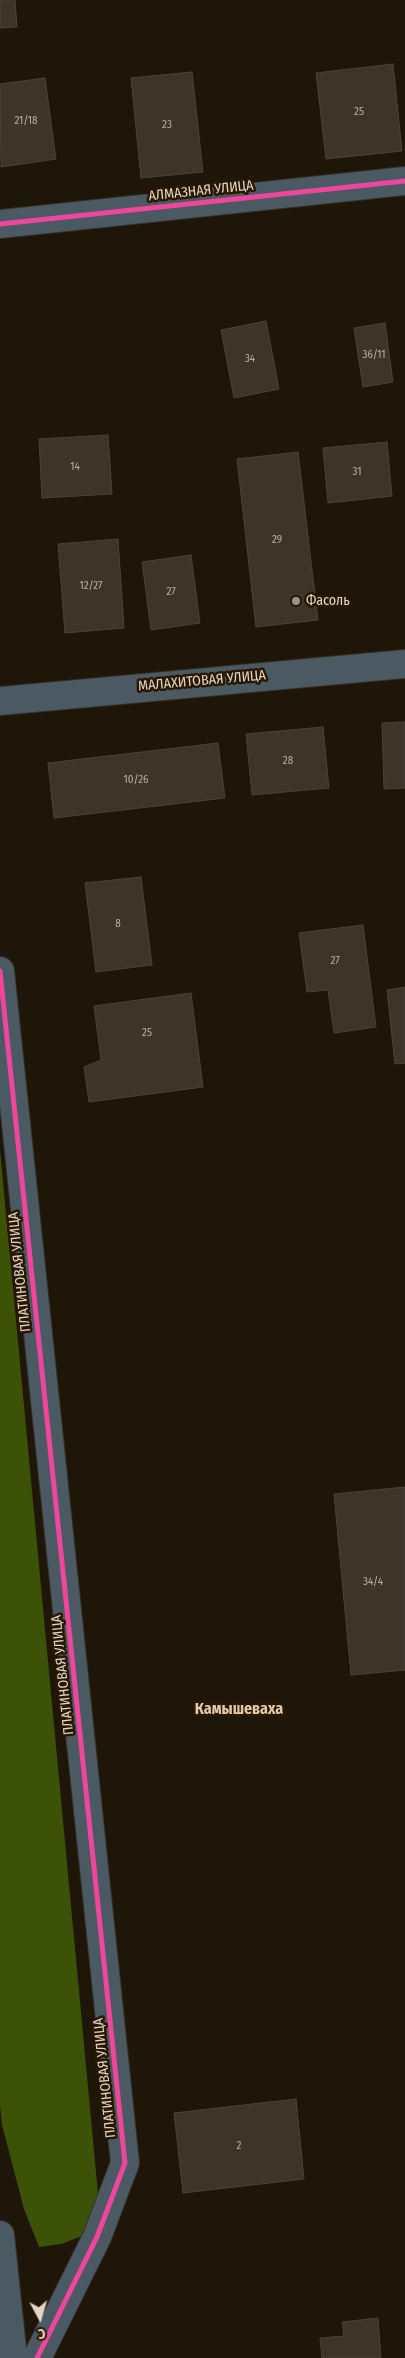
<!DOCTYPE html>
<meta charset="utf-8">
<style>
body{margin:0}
#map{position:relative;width:405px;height:2358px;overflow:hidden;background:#1f160a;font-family:"Fira Sans Condensed",sans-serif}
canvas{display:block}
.north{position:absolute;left:15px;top:2293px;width:50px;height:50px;-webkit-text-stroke:4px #281701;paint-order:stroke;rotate:174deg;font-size:14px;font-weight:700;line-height:20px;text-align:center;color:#e1d5c7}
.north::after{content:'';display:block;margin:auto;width:18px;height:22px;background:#e1d5c7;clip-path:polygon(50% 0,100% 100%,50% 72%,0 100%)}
</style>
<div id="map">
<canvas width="405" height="2358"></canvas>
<div class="north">С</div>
</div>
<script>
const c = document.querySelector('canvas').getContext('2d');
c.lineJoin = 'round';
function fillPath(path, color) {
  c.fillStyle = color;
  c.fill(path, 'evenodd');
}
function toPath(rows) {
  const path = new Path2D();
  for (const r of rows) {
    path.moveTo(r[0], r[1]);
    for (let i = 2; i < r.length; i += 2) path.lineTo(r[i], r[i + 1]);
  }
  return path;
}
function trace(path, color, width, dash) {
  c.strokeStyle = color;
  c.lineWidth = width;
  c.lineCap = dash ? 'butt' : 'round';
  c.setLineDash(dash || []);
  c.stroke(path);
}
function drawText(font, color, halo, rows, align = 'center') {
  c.font = font + ' "Fira Sans Condensed",sans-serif';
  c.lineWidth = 5;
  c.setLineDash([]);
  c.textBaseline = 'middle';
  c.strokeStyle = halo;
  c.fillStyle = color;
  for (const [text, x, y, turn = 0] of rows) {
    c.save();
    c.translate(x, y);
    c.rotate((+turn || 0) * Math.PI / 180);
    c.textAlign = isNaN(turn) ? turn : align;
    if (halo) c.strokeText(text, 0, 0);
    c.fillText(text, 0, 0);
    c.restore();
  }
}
const forest = toPath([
 [0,1150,99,2204,85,2235,61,2244,39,2247,24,2209,2,2125,0,2105]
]);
const building = toPath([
 [0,0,15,0,17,27,0,28,0,0],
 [393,64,402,151,326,159,316,73,393,64],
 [192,72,203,172,141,178,131,78,192,72],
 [45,78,56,159,1,167,0,84,45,78],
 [266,321,279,389,234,398,221,330,266,321],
 [385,323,393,382,363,387,354,328,385,323],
 [108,435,112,494,42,498,39,439,108,435],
 [387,442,392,496,328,503,323,448,387,442],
 [298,452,318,620,256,627,237,459,298,452],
 [118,539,124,628,65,633,58,544,118,539],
 [191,555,200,623,151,630,142,562,191,555],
 [405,722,405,788,384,789,382,723,405,722],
 [323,727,329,788,252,795,246,734,323,727],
 [218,743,225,798,54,818,48,763,218,743],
 [141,877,152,965,96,972,85,883,141,877],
 [363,925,376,1027,334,1033,328,990,307,992,299,933,363,925],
 [405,987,405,1063,395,1064,387,990,405,987],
 [191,993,203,1087,89,1102,84,1067,101,1060,94,1006,191,993],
 [405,1487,405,1670,351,1675,334,1494,405,1487],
 [296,2099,304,2179,183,2193,174,2113,296,2099],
 [378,2318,381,2358,322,2358,320,2338,344,2336,342,2322,378,2318]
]);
const minor = toPath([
 [0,224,405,181],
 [0,971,125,2163,97,2237,37,2358],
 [0,2235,13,2358]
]);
const tertiary = toPath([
 [0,701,405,664]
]);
const cycleway = toPath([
 [0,224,405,181],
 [0,971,125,2163,97,2237,37,2358]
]);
const markers = [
 [296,601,5,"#9d9285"]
];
const numberNames = [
 ["25",359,112],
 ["21/18",26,121],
 ["23",167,125],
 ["36/11",374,355],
 ["34",250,359],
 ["14",75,467],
 ["31",357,472],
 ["29",277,540],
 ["12/27",91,586],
 ["27",171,592],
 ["28",288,761],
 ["10/26",136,780],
 ["8",118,924],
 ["27",335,961],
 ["25",147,1033],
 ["34/4",373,1582],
 ["2",239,2146]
];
const streetNames = [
 ["АЛМАЗНАЯ УЛИЦА",201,191,-6],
 ["МАЛАХИТОВАЯ УЛИЦА",202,681,-5],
 ["ПЛАТИНОВАЯ УЛИЦА",20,1272,-96],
 ["ПЛАТИНОВАЯ УЛИЦА",63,1675,-96],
 ["ПЛАТИНОВАЯ УЛИЦА",105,2078,-96]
];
const poiNames = [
 ["Фасоль",306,601]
];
const quarterNames = [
 ["Камышеваха",239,1710]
];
fillPath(forest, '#3b5207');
fillPath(building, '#3d352a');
trace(building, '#4b4339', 1);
trace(minor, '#383026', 30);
trace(tertiary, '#383026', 30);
trace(minor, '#4b5962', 28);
trace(tertiary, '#4b5962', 28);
trace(cycleway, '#ed469a', 5);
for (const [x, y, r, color] of markers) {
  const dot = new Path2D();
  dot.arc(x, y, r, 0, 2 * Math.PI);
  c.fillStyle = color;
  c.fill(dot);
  trace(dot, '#281701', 2);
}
drawText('11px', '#b8ada0', null, numberNames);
drawText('14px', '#e1d5c7', '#281701', streetNames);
drawText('14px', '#e1d5c7', '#281701', poiNames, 'left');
drawText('bold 16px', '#e1c9ae', '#281701', quarterNames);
</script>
